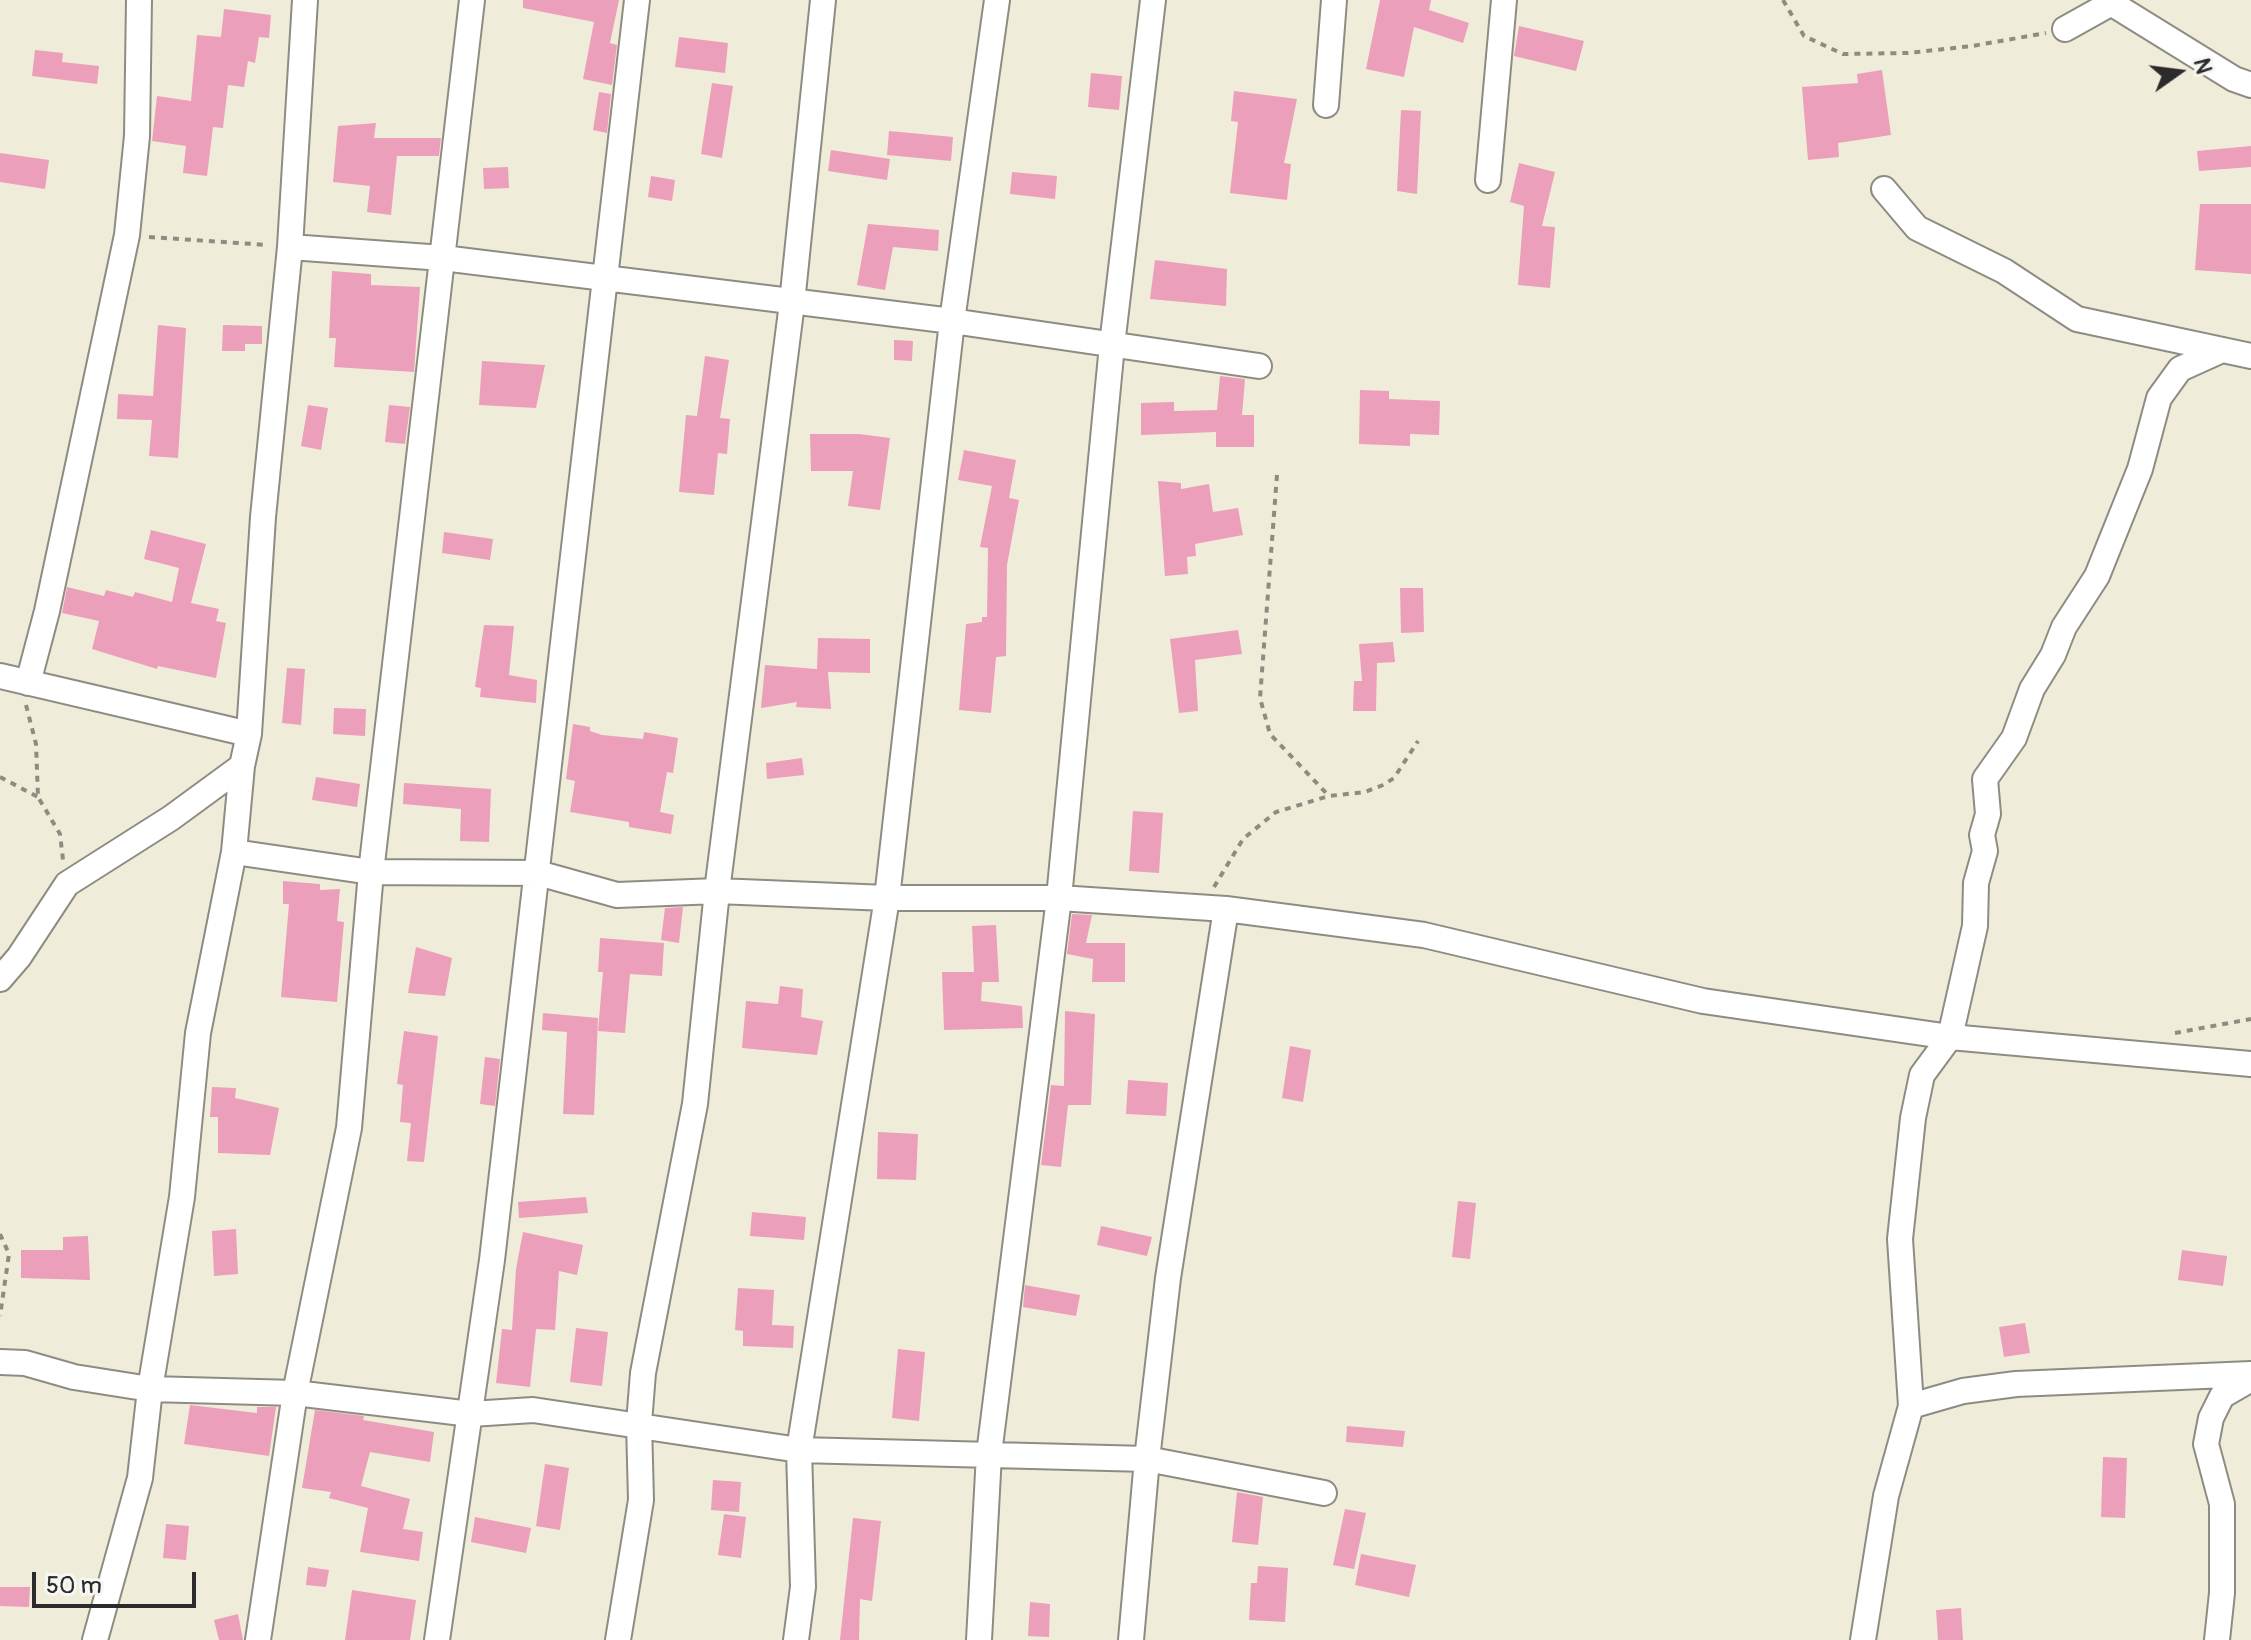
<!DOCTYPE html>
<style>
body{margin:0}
#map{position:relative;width:2251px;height:1640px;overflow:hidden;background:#f0ecda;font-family:Pangolin,sans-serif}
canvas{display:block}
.north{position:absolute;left:2139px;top:32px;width:80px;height:80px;-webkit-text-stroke:6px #f6f6f2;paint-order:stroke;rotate:76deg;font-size:22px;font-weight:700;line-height:32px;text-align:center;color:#2b2b2b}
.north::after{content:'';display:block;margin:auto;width:28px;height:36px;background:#2b2b2b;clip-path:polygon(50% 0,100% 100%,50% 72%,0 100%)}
.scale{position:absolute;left:32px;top:1572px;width:164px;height:36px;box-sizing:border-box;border:4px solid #2b2b2b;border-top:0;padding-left:10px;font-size:24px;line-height:28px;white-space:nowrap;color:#2b2b2b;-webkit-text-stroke:6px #f6f6f2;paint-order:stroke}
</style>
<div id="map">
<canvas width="2251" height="1640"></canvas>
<div class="north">N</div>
<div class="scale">50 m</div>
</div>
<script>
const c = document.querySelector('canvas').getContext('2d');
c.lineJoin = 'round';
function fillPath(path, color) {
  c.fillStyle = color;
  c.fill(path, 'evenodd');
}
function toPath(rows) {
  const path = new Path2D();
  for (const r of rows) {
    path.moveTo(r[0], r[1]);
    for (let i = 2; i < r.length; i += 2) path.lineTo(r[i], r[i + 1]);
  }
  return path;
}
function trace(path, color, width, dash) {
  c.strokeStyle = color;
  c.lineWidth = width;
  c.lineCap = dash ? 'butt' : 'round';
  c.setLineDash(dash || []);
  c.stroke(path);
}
const building = toPath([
 [523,0,619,0,610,43,617,45,612,85,583,79,594,22,523,8],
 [1380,0,1431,0,1429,10,1469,23,1463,43,1414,27,1404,77,1366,69],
 [224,9,271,15,269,38,259,37,255,63,248,61,244,87,228,85,223,128,213,127,207,176,183,173,186,146,152,141,157,96,191,101,197,35,221,37],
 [1519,26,1584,41,1576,71,1514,56],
 [679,37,728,43,725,73,675,67],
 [35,50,63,53,62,62,99,66,97,84,32,76],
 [1882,70,1891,135,1838,143,1839,157,1808,160,1802,87,1858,83,1857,74],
 [1091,73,1122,76,1119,110,1088,107],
 [712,83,733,86,722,158,701,154],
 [1234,91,1297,99,1284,163,1291,164,1287,200,1230,193,1238,122,1231,121],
 [599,92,611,94,607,133,593,130],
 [1401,110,1421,111,1417,194,1397,191],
 [376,123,374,138,441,138,439,156,397,156,391,215,367,212,370,186,333,182,338,126],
 [889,131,953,137,951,161,887,155],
 [2251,146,2251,167,2199,171,2197,151],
 [831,150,890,159,887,180,828,171],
 [0,153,49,160,45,189,0,182],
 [1519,163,1555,172,1542,226,1555,227,1550,288,1518,285,1524,206,1510,202],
 [508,167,509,188,484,189,483,168],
 [1012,172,1057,176,1055,199,1010,194],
 [651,176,675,180,672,201,648,197],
 [2200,204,2251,204,2251,274,2195,270],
 [868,224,939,230,938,251,893,247,885,290,857,285],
 [1155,260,1227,269,1226,306,1150,299],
 [332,271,371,274,371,285,420,287,414,372,334,367,336,338,329,338],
 [158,325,186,328,178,458,149,456,152,420,117,419,118,394,153,396],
 [223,325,262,326,262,344,245,344,245,351,222,351],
 [894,340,913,341,912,361,894,360],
 [705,356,729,360,720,418,730,419,727,454,718,453,714,495,679,492,686,415,697,416],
 [482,361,545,365,536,408,479,405],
 [1220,376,1245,379,1242,415,1254,415,1254,447,1216,447,1216,432,1141,435,1141,403,1174,402,1174,411,1217,410],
 [1360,390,1389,391,1389,399,1440,401,1439,435,1410,434,1410,446,1359,444],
 [308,405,328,408,321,450,301,446],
 [389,405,410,407,405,444,385,442],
 [810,434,859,434,890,438,880,510,848,506,853,471,811,471],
 [964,450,1016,460,1009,498,1019,500,1007,565,1006,656,996,657,991,713,959,710,966,624,982,622,982,617,987,617,988,548,980,547,992,486,958,480],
 [1158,481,1181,483,1181,489,1209,484,1213,512,1238,508,1243,535,1195,544,1196,556,1187,557,1188,574,1165,576],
 [151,530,206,544,191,603,219,609,216,621,226,623,216,678,158,666,157,669,92,649,99,621,62,613,67,587,104,596,106,590,133,597,135,592,172,602,179,568,144,559],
 [444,532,493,539,490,560,442,553],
 [1400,588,1423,588,1424,632,1401,633],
 [484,625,514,626,509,675,537,680,536,703,480,697,481,688,475,687],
 [1238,630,1242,654,1195,660,1198,711,1179,713,1170,639],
 [818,638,870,639,870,673,828,672,831,709,796,707,797,702,761,708,765,665,817,669],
 [1393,642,1395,662,1377,663,1376,711,1353,711,1354,681,1362,681,1359,644],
 [287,668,305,669,301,725,282,723],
 [334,708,366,709,365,736,333,734],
 [573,724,590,727,590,731,602,735,643,739,644,732,678,738,673,773,667,772,660,812,674,815,671,834,629,827,629,822,570,812,575,781,566,779],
 [802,758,804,775,767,779,766,763],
 [316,777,360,784,357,807,312,800],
 [404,783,491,789,489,842,460,841,461,809,403,804],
 [1133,811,1163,813,1159,873,1129,871],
 [283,881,320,884,320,890,340,889,337,921,344,922,337,1002,281,997,289,904,283,904],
 [683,907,679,943,661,940,665,908],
 [1072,914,1092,915,1086,943,1125,943,1125,982,1092,982,1093,959,1067,954],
 [996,925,999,982,982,982,981,1001,1022,1006,1023,1028,944,1030,942,972,974,972,972,926],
 [600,938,664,943,662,976,630,974,625,1033,598,1031,603,972,598,972],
 [416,947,452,958,445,996,408,993],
 [780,986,803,989,801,1017,823,1021,817,1055,742,1048,746,1001,778,1004],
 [1065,1011,1095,1014,1091,1105,1068,1105,1061,1167,1041,1165,1051,1085,1064,1086],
 [543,1013,598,1018,594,1115,563,1114,567,1032,542,1030],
 [404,1031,438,1036,424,1162,407,1161,411,1123,400,1122,403,1085,397,1084],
 [1290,1046,1311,1050,1303,1102,1282,1098],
 [485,1057,500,1059,495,1106,480,1104],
 [1128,1080,1168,1083,1166,1116,1126,1114],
 [212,1087,236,1088,235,1098,279,1108,270,1155,218,1153,218,1117,210,1117],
 [878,1132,918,1134,916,1180,877,1179],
 [586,1197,588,1213,519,1218,518,1202],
 [1458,1201,1476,1203,1470,1259,1452,1257],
 [752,1212,806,1217,804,1240,750,1236],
 [1101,1226,1152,1237,1147,1256,1097,1245],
 [236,1229,238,1274,214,1276,212,1231],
 [523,1232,583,1245,577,1275,559,1271,555,1330,536,1329,530,1387,496,1383,502,1329,512,1330,516,1269],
 [88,1236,90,1280,21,1278,21,1250,63,1250,63,1237],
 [2182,1250,2227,1256,2223,1286,2178,1280],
 [1025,1285,1080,1295,1076,1316,1023,1307],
 [738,1288,774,1290,772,1325,794,1326,793,1348,743,1346,743,1331,735,1330],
 [2025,1323,2030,1353,2004,1357,1999,1327],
 [576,1328,608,1332,602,1386,570,1382],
 [898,1349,925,1352,919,1421,892,1418],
 [190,1405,257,1413,257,1407,276,1407,269,1456,184,1444],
 [315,1410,364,1416,363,1420,434,1432,430,1462,370,1452,361,1486,410,1499,403,1529,423,1532,419,1561,360,1552,368,1508,329,1498,331,1492,302,1488],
 [1347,1426,1405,1431,1403,1447,1346,1442],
 [2103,1457,2127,1458,2125,1518,2101,1517],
 [545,1464,569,1468,560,1530,536,1526],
 [713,1480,741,1482,739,1512,711,1510],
 [1237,1492,1263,1497,1258,1545,1232,1542],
 [1345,1509,1366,1513,1354,1569,1333,1565],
 [724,1514,746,1517,741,1558,718,1555],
 [475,1517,531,1528,526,1553,471,1542],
 [853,1518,881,1521,872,1601,860,1599,859,1640,840,1640],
 [166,1524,189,1526,186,1560,163,1558],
 [1361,1554,1416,1565,1409,1597,1355,1585],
 [1258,1566,1288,1568,1285,1622,1249,1620,1251,1583,1257,1583],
 [308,1567,329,1570,326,1587,306,1585],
 [0,1587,30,1587,29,1607,0,1606],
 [352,1590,416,1600,410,1640,345,1640],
 [1030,1602,1050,1604,1049,1637,1028,1636],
 [1961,1608,1963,1640,1938,1640,1936,1610],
 [238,1614,243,1640,219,1640,214,1620]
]);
const path = toPath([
 [1783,0,1804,36,1843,54,1908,53,1972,46,2046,33],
 [149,237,268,245],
 [1277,475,1260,698,1270,734,1329,796],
 [26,705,36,744,38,797,60,834,63,860],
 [0,777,38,797],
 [1214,887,1243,839,1276,812,1329,796,1365,792,1383,785,1394,778,1418,741],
 [2175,1033,2251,1019],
 [0,1234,9,1254,0,1316]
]);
const minor = toPath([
 [1153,0,1112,345,1059,898,1226,909,1424,935,1703,1001,1950,1037,2251,1064],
 [2111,3,2234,79,2251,85],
 [2065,29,2117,0],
 [1326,105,1334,0],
 [1488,180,1504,0],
 [1884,189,1917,228,2004,271,2077,319,2251,356],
 [290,247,443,258,952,321,1259,366],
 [0,676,249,734],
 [28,683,47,611,127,235,137,136,139,0],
 [234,852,371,872,538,873,617,895,717,891,887,898,1059,898,989,1454,979,1640],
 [0,979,19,957,67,884,171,818,242,766],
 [0,1362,25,1363,74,1377,150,1389,295,1393,471,1414,533,1410,799,1450,1147,1459,1324,1493],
 [1911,1406,1963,1391,2016,1384,2251,1374],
 [95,1640,140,1478,150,1389,182,1197,198,1033,234,852,242,766,249,734,263,517,290,247,305,0],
 [258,1640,295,1393,349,1128,371,872,472,0],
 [437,1640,492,1260,637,0],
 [618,1640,641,1500,639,1423,643,1373,695,1104,717,891,792,303,823,0],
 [796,1640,803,1587,799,1450,887,898,952,321,997,0],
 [1131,1640,1147,1459,1168,1278,1226,909],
 [1863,1640,1886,1496,1911,1406,1900,1239,1913,1118,1922,1075,1950,1037,1975,926,1976,883,1985,851,1982,835,1988,814,1985,779,2014,738,2032,689,2053,655,2064,627,2097,576,2140,469,2159,398,2180,369,2222,350],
 [2217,1640,2222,1593,2222,1504,2206,1444,2211,1418,2222,1396,2251,1379]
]);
fillPath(building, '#ec9fba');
trace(minor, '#8e8c82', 28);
trace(path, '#8e8c82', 4, [6, 6]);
trace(minor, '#fff', 24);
</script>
